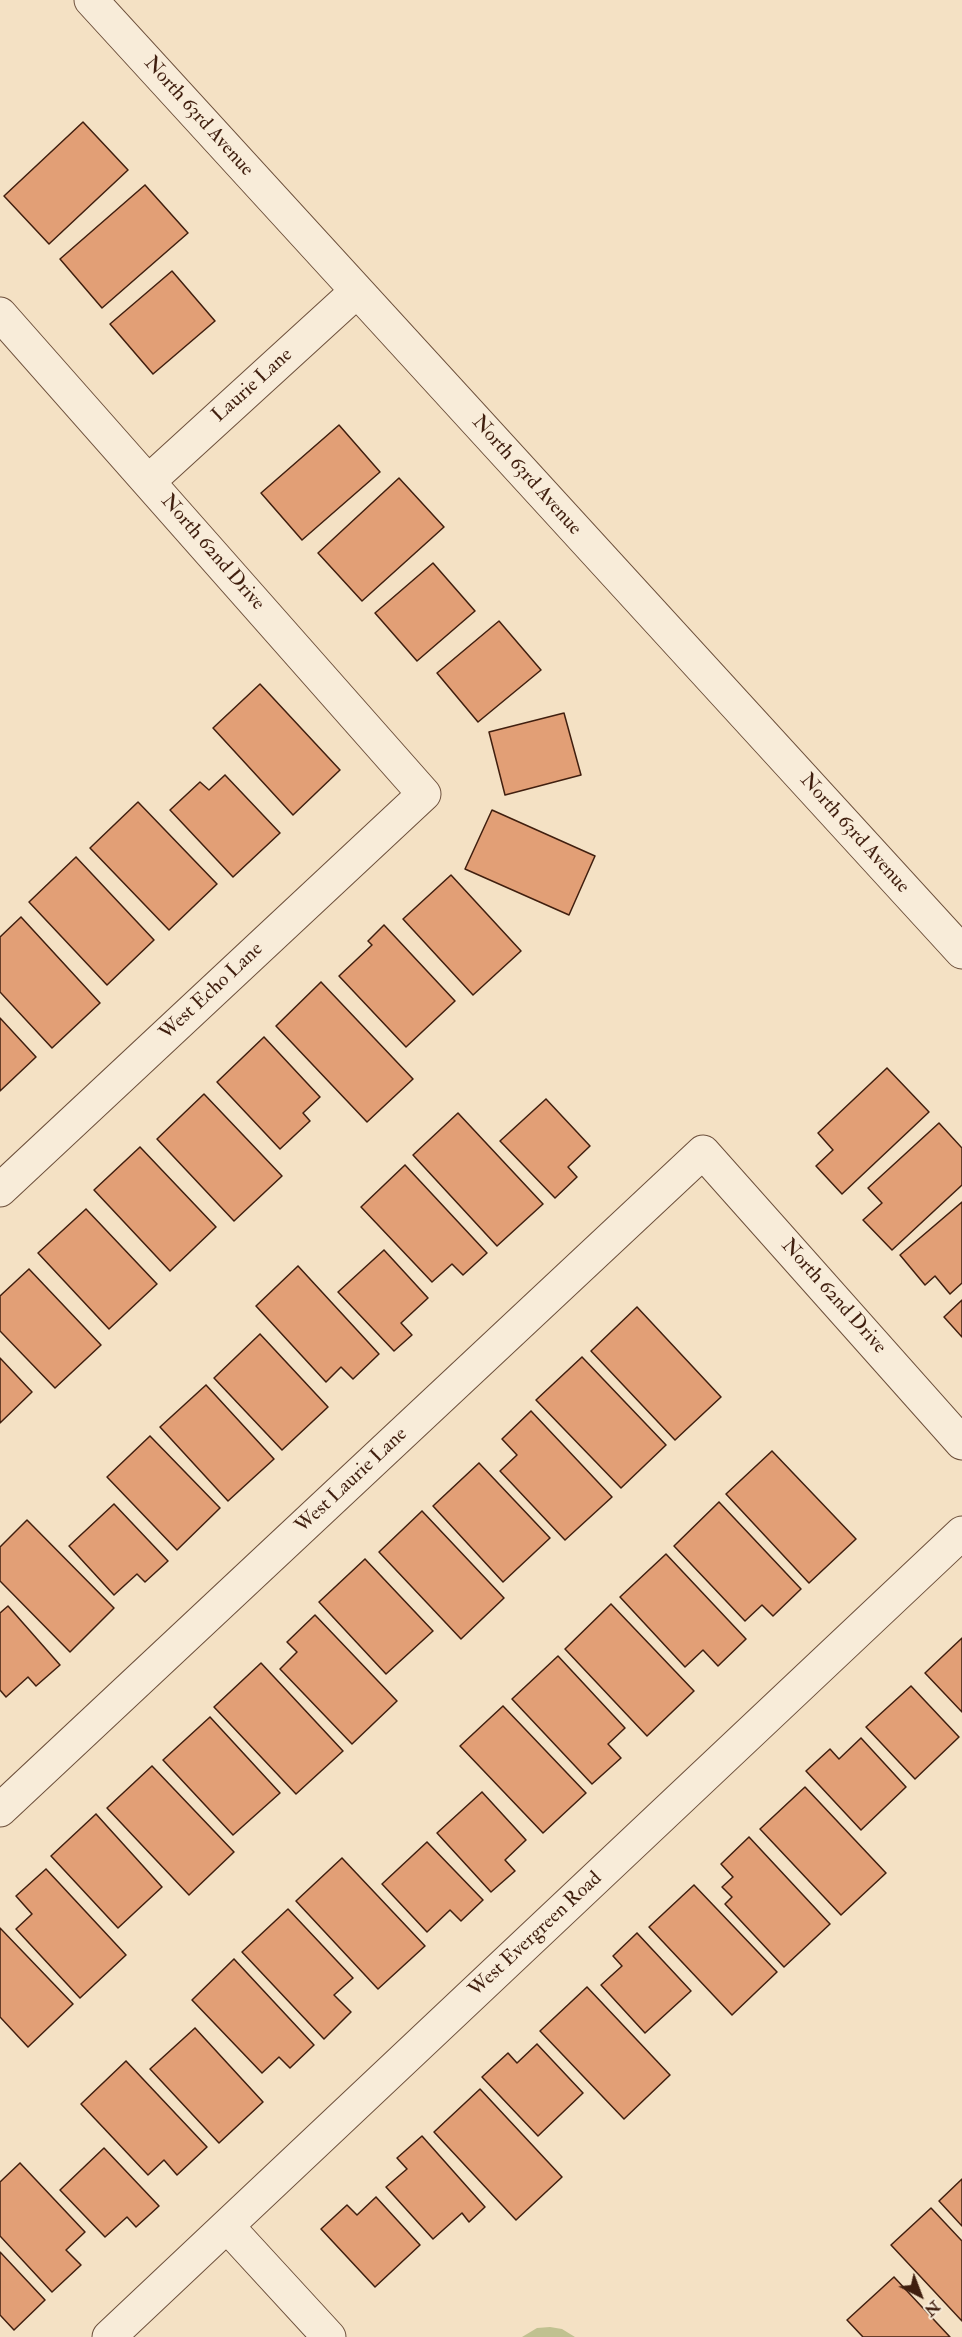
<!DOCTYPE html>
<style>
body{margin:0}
#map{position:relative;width:962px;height:2337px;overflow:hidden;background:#f4e1c4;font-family:"IM FELL Double Pica",serif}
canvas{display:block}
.north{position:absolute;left:890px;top:2265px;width:60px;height:60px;-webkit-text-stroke:4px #f8ecd9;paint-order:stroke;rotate:138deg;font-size:16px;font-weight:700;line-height:24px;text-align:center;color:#401f0f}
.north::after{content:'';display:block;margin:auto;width:21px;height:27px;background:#401f0f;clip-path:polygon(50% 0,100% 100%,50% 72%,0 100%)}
</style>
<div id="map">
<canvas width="962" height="2337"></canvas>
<div class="north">N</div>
</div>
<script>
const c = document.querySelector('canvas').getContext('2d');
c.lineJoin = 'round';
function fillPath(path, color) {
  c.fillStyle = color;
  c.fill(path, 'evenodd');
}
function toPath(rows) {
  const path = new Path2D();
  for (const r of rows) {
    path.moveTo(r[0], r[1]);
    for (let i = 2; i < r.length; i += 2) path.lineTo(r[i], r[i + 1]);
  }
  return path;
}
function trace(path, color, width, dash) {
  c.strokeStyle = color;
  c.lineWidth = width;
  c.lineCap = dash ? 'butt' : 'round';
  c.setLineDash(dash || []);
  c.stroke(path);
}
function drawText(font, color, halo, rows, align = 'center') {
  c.font = font + ' "IM FELL Double Pica",serif';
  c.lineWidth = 5;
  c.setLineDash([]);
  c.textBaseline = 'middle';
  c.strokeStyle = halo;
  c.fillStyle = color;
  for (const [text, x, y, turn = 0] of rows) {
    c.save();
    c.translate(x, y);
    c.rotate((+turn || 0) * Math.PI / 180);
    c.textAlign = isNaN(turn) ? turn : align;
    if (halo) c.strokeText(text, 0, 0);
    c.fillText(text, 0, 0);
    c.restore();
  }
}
const green = toPath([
 [550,2327,562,2329,575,2337,522,2337,537,2328]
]);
const building = toPath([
 [83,122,128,170,49,244,4,196,83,122],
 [145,185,188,233,102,308,60,259,145,185],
 [172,271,215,321,153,374,110,324,172,271],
 [339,425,380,472,302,540,261,493,339,425],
 [399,478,444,527,362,601,318,553,399,478],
 [433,563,475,611,417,661,375,613,433,563],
 [499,621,541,670,478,722,437,673,499,621],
 [260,684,340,770,293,815,213,728,260,684],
 [564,713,581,775,505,795,489,732,564,713],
 [225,775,280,833,233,877,170,810,200,782,209,790,225,775],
 [138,802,217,884,169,930,90,848,138,802],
 [492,810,595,856,569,915,465,869,492,810],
 [76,857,154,940,107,985,29,902,76,857],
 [451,875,521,951,473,995,403,919,451,875],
 [21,917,100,1003,52,1048,0,992,0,937,21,917],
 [384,925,455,1001,406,1047,339,976,372,945,368,941,384,925],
 [321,982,413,1079,367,1122,276,1026,321,982],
 [0,1018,36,1057,0,1091,0,1018],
 [264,1037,320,1097,303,1113,310,1121,280,1149,217,1082,264,1037],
 [887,1068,929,1112,842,1194,816,1166,833,1150,818,1133,887,1068],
 [204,1094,282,1176,234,1221,157,1139,204,1094],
 [546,1099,590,1146,568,1167,577,1177,555,1198,500,1141,546,1099],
 [458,1113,543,1204,497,1246,413,1155,458,1113],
 [939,1123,962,1148,962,1185,892,1250,863,1220,882,1203,868,1188,939,1123],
 [140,1147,216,1227,170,1271,94,1190,140,1147],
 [405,1165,487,1253,463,1275,452,1264,432,1282,361,1207,405,1165],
 [962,1202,962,1283,950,1294,935,1276,925,1285,900,1255,962,1202],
 [86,1209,157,1284,109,1329,38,1253,86,1209],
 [384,1250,428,1298,401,1323,412,1335,394,1351,338,1292,384,1250],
 [298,1266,379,1354,353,1379,341,1367,326,1382,256,1306,298,1266],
 [29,1269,101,1345,55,1388,0,1331,0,1296,29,1269],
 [962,1300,962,1337,944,1317,962,1300],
 [637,1307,721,1397,675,1440,591,1351,637,1307],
 [260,1334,328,1407,282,1450,214,1378,260,1334],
 [582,1357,666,1445,621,1488,536,1400,582,1357],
 [0,1358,32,1392,0,1423,0,1358],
 [206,1385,274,1459,228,1501,160,1427,206,1385],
 [531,1411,612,1497,565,1540,500,1471,517,1455,502,1439,531,1411],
 [150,1436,220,1508,177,1550,107,1477,150,1436],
 [772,1451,856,1539,809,1583,726,1494,772,1451],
 [479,1463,550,1538,503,1582,433,1506,479,1463],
 [719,1502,801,1589,773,1616,762,1605,745,1621,674,1546,719,1502],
 [114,1504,168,1561,145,1582,137,1574,114,1595,69,1546,114,1504],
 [422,1511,504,1598,461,1639,379,1552,422,1511],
 [27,1520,114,1608,70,1652,0,1581,0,1547,27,1520],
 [666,1554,746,1639,718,1666,703,1650,685,1667,620,1597,666,1554],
 [365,1559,433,1631,386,1674,319,1602,365,1559],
 [611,1604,694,1691,647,1736,565,1649,611,1604],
 [8,1606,60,1665,36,1686,28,1677,6,1697,0,1690,0,1613,8,1606],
 [315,1615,397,1701,352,1744,280,1669,297,1652,287,1642,315,1615],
 [962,1638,962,1712,925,1673,962,1638],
 [558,1656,625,1728,608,1744,621,1758,592,1784,512,1699,558,1656],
 [261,1663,343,1751,296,1794,214,1707,261,1663],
 [911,1686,959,1737,915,1779,866,1727,911,1686],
 [503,1706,586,1793,543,1833,460,1746,503,1706],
 [210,1717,280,1793,233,1835,163,1760,210,1717],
 [861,1738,906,1787,861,1830,806,1771,830,1749,839,1759,861,1738],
 [152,1766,234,1852,189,1895,107,1808,152,1766],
 [805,1787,886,1873,841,1915,760,1829,805,1787],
 [482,1792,526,1840,505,1860,515,1871,491,1892,437,1833,482,1792],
 [96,1814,162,1887,118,1928,51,1856,96,1814],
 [749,1837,830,1924,784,1967,725,1904,732,1897,722,1887,733,1877,721,1864,749,1837],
 [427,1842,483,1900,461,1921,450,1910,427,1932,382,1884,427,1842],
 [342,1858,425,1946,378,1989,296,1901,342,1858],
 [46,1869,126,1955,80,1998,16,1929,32,1914,16,1896,46,1869],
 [694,1885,777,1972,732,2015,649,1927,694,1885],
 [288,1909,353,1978,334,1995,351,2012,324,2039,242,1952,288,1909],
 [0,1928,73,2004,28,2047,0,2017,0,1928],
 [637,1933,691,1991,645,2033,601,1985,622,1966,613,1956,637,1933],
 [234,1959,314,2045,290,2068,279,2057,262,2073,192,2000,234,1959],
 [587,1987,670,2075,624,2119,540,2031,587,1987],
 [195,2028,263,2102,219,2143,150,2069,195,2028],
 [537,2044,583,2093,538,2136,482,2077,508,2053,517,2063,537,2044],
 [126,2061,207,2147,177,2175,164,2160,148,2175,81,2104,126,2061],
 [480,2089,562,2177,516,2220,434,2132,480,2089],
 [422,2136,485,2207,469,2222,462,2213,433,2239,386,2187,407,2169,397,2158,422,2136],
 [104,2148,159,2206,136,2227,127,2217,105,2237,60,2190,104,2148],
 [20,2163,85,2232,66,2250,81,2265,52,2292,0,2236,0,2182,20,2163],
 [962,2179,962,2226,939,2201,962,2179],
 [376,2197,420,2245,375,2287,321,2229,347,2205,357,2215,376,2197],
 [931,2208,962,2241,962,2321,891,2245,931,2208],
 [0,2252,45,2300,14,2330,0,2315,0,2252],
 [894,2277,950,2337,863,2337,847,2320,894,2277]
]);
const minor = toPath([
 [91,0,962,952],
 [0,314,424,794,0,1190],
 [149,481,357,291],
 [0,1810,703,1152,962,1443],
 [227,2226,329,2337],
 [109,2337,962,1533]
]);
const streetNames = [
 ["North 63rd Avenue",198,117,48],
 ["Laurie Lane",253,386,-42],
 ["North 63rd Avenue",526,476,48],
 ["North 62nd Drive",212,553,49],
 ["North 63rd Avenue",854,834,48],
 ["West Echo Lane",212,992,-43],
 ["North 62nd Drive",833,1297,48],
 ["West Laurie Lane",352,1481,-43],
 ["West Evergreen Road",536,1935,-43]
];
fillPath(green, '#c0c190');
fillPath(building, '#e29f76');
trace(building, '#401f0f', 1.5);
trace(minor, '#6d503c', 35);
trace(minor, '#f8ecd9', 33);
drawText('20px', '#401f0f', '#f8ecd9', streetNames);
</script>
